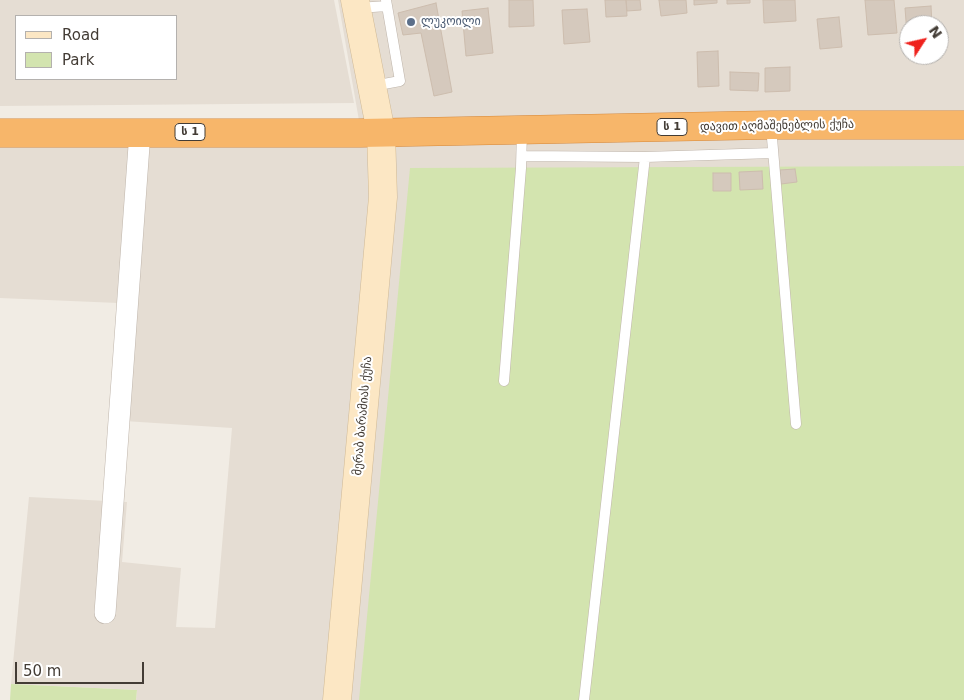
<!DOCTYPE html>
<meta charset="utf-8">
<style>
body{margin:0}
#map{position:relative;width:964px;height:700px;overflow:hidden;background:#f1ece4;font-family:"DejaVu Sans",sans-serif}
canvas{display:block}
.legend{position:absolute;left:15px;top:15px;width:162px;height:65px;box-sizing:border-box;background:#fff;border:1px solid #b4b1ae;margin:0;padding:6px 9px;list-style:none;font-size:15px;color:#433c35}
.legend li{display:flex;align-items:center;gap:10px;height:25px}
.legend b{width:25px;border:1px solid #b4b1ae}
.north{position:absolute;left:899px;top:15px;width:50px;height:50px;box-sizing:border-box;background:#fff;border:1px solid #b4b1ae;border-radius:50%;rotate:55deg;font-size:14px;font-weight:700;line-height:20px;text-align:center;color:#433c35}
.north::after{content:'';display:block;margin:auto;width:18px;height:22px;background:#ef221d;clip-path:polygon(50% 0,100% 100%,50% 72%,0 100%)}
.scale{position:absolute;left:15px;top:662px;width:129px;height:22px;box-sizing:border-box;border:2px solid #433c35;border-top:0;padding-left:6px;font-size:15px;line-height:18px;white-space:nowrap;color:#433c35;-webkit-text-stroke:4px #fff;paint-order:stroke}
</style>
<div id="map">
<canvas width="964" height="700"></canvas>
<ul class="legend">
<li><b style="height:6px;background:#fce7c4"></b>Road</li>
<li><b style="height:14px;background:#d3e4af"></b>Park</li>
</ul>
<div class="north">N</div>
<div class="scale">50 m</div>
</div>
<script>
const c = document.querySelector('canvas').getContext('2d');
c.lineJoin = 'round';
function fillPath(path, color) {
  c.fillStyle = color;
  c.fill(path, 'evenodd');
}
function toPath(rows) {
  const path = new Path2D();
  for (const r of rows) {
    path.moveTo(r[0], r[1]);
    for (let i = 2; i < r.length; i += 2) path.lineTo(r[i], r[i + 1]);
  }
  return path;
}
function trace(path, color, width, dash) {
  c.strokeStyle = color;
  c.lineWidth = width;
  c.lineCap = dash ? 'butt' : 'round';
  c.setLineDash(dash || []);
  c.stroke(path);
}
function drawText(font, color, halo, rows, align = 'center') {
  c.font = font + ' "DejaVu Sans","Noto Sans Georgian",sans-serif';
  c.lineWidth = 4;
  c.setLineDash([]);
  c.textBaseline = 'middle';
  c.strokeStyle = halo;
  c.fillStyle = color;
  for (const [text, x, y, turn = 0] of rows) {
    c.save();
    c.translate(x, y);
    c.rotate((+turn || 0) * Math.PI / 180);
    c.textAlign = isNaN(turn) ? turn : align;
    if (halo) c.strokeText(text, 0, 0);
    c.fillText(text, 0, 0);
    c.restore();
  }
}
const residential = toPath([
 [0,0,334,0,354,103,0,106],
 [16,16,176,16,176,79,16,79],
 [338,0,964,0,964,700,136,700,137,690,11,684,29,497,127,502,122,562,181,568,176,627,215,628,232,428,109,420,118,303,0,298,0,133,361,132],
 [909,25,939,25,939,55,909,55]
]);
const green = toPath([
 [964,166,964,700,359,700,410,168],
 [11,684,137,690,136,700,10,700]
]);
const building = toPath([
 [509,0,533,0,534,26,509,27,509,0],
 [605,0,626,0,627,16,606,17,605,0],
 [626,0,640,0,641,10,627,11,626,0],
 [659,0,686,0,687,13,661,16,659,0],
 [694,0,717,0,717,3,694,5,694,0],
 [727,0,750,0,750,3,727,4,727,0],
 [763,0,795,0,796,21,764,23,763,0],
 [865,0,894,0,897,33,868,35,865,0],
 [436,3,452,92,434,96,421,33,403,35,398,13,436,3],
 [931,6,932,25,909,25,907,34,905,8,931,6],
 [488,8,493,53,466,56,462,11,488,8],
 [587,9,590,42,564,44,562,10,587,9],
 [839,17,842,47,820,49,817,19,839,17],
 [718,51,719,86,698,87,697,52,718,51],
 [790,67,790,91,765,92,765,68,790,67],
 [730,72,759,73,758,91,730,90,730,72],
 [795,169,797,182,781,184,780,170,795,169],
 [762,171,763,189,740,190,739,172,762,171],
 [713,173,731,173,731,191,713,191,713,173]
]);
const lane = toPath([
 [358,8,387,6],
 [373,86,400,81,386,0],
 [771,126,796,424],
 [522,156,645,157,773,153],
 [504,381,521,168,522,131],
 [584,700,645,157]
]);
const street = toPath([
 [105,613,140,132]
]);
const secondary = toPath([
 [337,700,383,197,381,132,355,0]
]);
const highway = toPath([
 [0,133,361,133,771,125,964,125]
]);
const markers = [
 [411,22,5,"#5c6f8a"]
];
const shields = [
 [672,127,30],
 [190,132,30]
];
const shieldNames = [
 ["ს 1",672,127],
 ["ს 1",190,132]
];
const serviceNames = [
 ["ლუკოილი",421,22]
];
const streetNames = [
 ["დავით აღმაშენებლის ქუჩა",777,126,-1],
 ["მერაბ ბარამიას ქუჩა",363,416,-85]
];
fillPath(residential, '#e5ddd3');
fillPath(green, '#d3e4af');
fillPath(building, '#d5c9bd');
trace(building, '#cdbdae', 1);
trace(lane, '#bfb5ab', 11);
trace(street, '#bfb5ab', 22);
trace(secondary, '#cfb996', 29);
trace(highway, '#d5883b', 29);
trace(lane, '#fff', 10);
trace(street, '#fff', 21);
trace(secondary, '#fce7c4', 28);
trace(highway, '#f7b66a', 28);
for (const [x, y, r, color] of markers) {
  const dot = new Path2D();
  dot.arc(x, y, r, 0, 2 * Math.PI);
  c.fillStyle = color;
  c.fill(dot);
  trace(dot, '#fff', 2);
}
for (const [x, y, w] of shields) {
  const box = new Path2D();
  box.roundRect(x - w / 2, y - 8.5, w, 17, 4);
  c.fillStyle = '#fff';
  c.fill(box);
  trace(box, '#433c35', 1);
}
drawText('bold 11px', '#433c35', null, shieldNames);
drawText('12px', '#4e5e75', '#fff', serviceNames, 'left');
drawText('12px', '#433c35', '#fff', streetNames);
</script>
